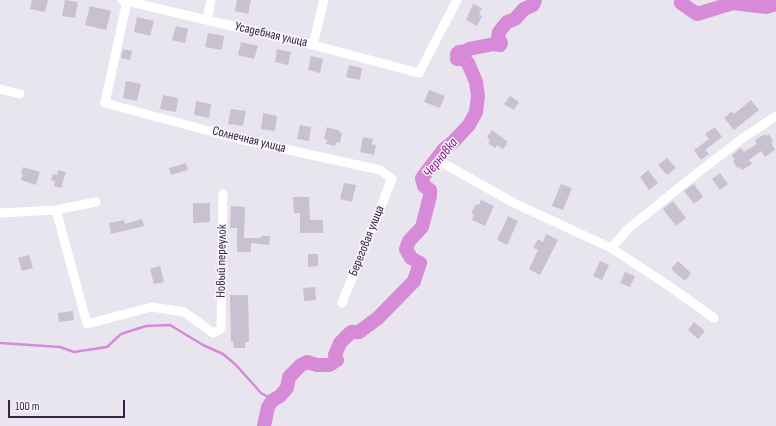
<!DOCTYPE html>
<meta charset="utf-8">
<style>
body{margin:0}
#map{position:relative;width:776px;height:426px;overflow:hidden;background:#e9e5ef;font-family:"Sofia Sans Condensed",sans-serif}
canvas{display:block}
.scale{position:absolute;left:8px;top:400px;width:117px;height:18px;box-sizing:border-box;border:2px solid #352244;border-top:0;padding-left:5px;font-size:12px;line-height:14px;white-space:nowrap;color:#352244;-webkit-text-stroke:3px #f8f7fb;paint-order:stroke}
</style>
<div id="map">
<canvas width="776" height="426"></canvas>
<div class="scale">100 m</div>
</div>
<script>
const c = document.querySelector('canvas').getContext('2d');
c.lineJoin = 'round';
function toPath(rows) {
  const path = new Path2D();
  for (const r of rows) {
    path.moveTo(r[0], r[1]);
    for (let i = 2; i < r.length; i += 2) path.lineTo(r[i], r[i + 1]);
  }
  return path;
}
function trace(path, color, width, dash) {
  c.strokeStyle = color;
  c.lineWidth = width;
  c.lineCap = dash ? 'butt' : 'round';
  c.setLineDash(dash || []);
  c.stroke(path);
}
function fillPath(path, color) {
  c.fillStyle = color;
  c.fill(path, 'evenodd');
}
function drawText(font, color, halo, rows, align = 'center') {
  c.font = font + ' "Sofia Sans Condensed",sans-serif';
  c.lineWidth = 3;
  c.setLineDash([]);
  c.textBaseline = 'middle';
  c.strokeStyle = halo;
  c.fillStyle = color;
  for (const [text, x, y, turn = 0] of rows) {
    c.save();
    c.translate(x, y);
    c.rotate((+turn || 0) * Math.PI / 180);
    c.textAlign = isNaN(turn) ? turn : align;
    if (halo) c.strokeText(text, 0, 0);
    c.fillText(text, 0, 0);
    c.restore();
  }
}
const stream = toPath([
 [0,343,60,347,74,352,107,347,121,334,146,326,170,325,203,345,223,354,236,365,261,393,273,400]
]);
const river = toPath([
 [681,0,681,3,697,14,733,3,766,7,776,4],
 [264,426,268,407,273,400,280,396,287,388,289,377,301,365,307,362,317,365,329,365,337,360,335,355,340,343,351,332,359,332,378,318,414,281,420,263,411,258,406,249,409,241,422,227,430,196,430,190,424,186,422,178,444,149,453,142,469,125,476,112,478,96,476,82,468,63,463,59,457,59,457,54,459,52,467,51,469,49,494,44,500,45,501,43,498,37,499,32,507,22,515,19,524,9,533,5,535,0]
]);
const building = toPath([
 [32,0,48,0,45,12,30,9],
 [65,0,78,2,75,18,62,16],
 [237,0,251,0,248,14,235,11],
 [473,4,482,8,479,14,482,16,477,26,466,20],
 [90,6,111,11,106,30,85,25],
 [137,17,154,21,150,36,134,32],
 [176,26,188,29,185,43,172,40],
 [208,33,224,36,222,50,205,47],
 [241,42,258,46,254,59,238,55],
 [123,49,132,51,130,60,121,58],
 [277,49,291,52,288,65,275,62],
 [311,56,323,59,320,73,308,70],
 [349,65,362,68,360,80,346,77],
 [126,81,141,84,137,101,123,98],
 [429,90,445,96,440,108,424,102],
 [163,95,178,98,176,112,160,109],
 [510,96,519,102,514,110,504,104],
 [751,100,759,110,734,130,724,118,732,111,734,114],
 [196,101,211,104,209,118,194,115],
 [231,109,246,111,243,126,228,124],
 [263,113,277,116,275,131,261,129],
 [300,125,311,127,309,141,297,139],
 [327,127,340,131,340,133,342,133,340,143,336,142,335,146,326,144,327,140,324,139],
 [715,127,722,137,705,150,709,154,701,160,694,150,709,139,705,134],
 [492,130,508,142,503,149,497,145,495,148,488,143,490,140,487,137],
 [765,134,766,136,769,134,773,141,771,142,775,150,765,157,761,151,749,160,752,164,742,170,740,167,737,168,733,161,735,160,732,155,741,148,744,152,757,144,755,140],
 [363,137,373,139,372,144,376,145,374,155,360,152],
 [667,158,676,168,667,175,658,165],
 [186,163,188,170,171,175,169,168],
 [23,167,40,172,36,185,21,180,23,174,21,173],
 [58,170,66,172,61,188,54,186,55,181,51,180,53,174,57,175],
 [648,170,658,183,649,190,640,177],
 [720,173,728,184,720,190,712,179],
 [344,183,356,185,352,202,340,199],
 [561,184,572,188,563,210,552,206],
 [694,184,703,197,694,204,684,191],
 [293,197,309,197,310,220,323,220,323,233,300,233,300,213,294,213],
 [481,200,494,206,485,226,472,220,474,214,471,213,476,204,479,205],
 [673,201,686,218,676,226,663,209],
 [193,203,210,203,210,222,193,223],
 [231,206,245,207,244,238,261,238,261,236,270,236,269,245,251,243,251,252,237,252,237,228,230,228],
 [508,216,518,221,507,245,497,240],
 [142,219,144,226,111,234,109,223,124,220,125,224],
 [546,234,558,240,540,275,529,269,538,250,533,248,538,239,543,242],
 [308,254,318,254,318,266,308,267],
 [29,255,33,268,22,271,18,258],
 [600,261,609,265,602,280,593,276],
 [678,261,691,273,685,281,671,269],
 [160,266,164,282,154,284,150,269],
 [625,272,635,276,630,287,620,283],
 [315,287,316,300,304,301,303,288],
 [230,295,248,295,249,342,245,342,245,348,234,348,233,341,231,342],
 [73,311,74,320,59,322,58,313],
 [694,322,705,331,698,339,688,330]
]);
const minor = toPath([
 [122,0,313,45,419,73,457,0],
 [127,1,105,103,239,139,380,170,392,179,342,303],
 [207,20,211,0],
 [313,45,324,0],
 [0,89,20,94],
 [441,162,514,203,611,248,666,284,714,318],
 [56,210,87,324,152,307,184,312,213,333,221,329,223,194],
 [0,213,56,210,96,202],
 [611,248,628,229,691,178,743,138,776,116]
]);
const streetNames = [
 ["Усадебная улица",271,35,13],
 ["Солнечная улица",249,140,14],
 ["Береговая улица",367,241,-68],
 ["Новый переулок",222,261,-89]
];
const waterNames = [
 ["Чернавка",441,158,-51]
];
trace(stream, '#d68ad8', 2.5);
trace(river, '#d68ad8', 14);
fillPath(building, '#c7c1d1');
trace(minor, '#fff', 9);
drawText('13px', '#352244', '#f8f7fb', streetNames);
drawText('italic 14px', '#841686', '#f8f7fb', waterNames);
</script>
